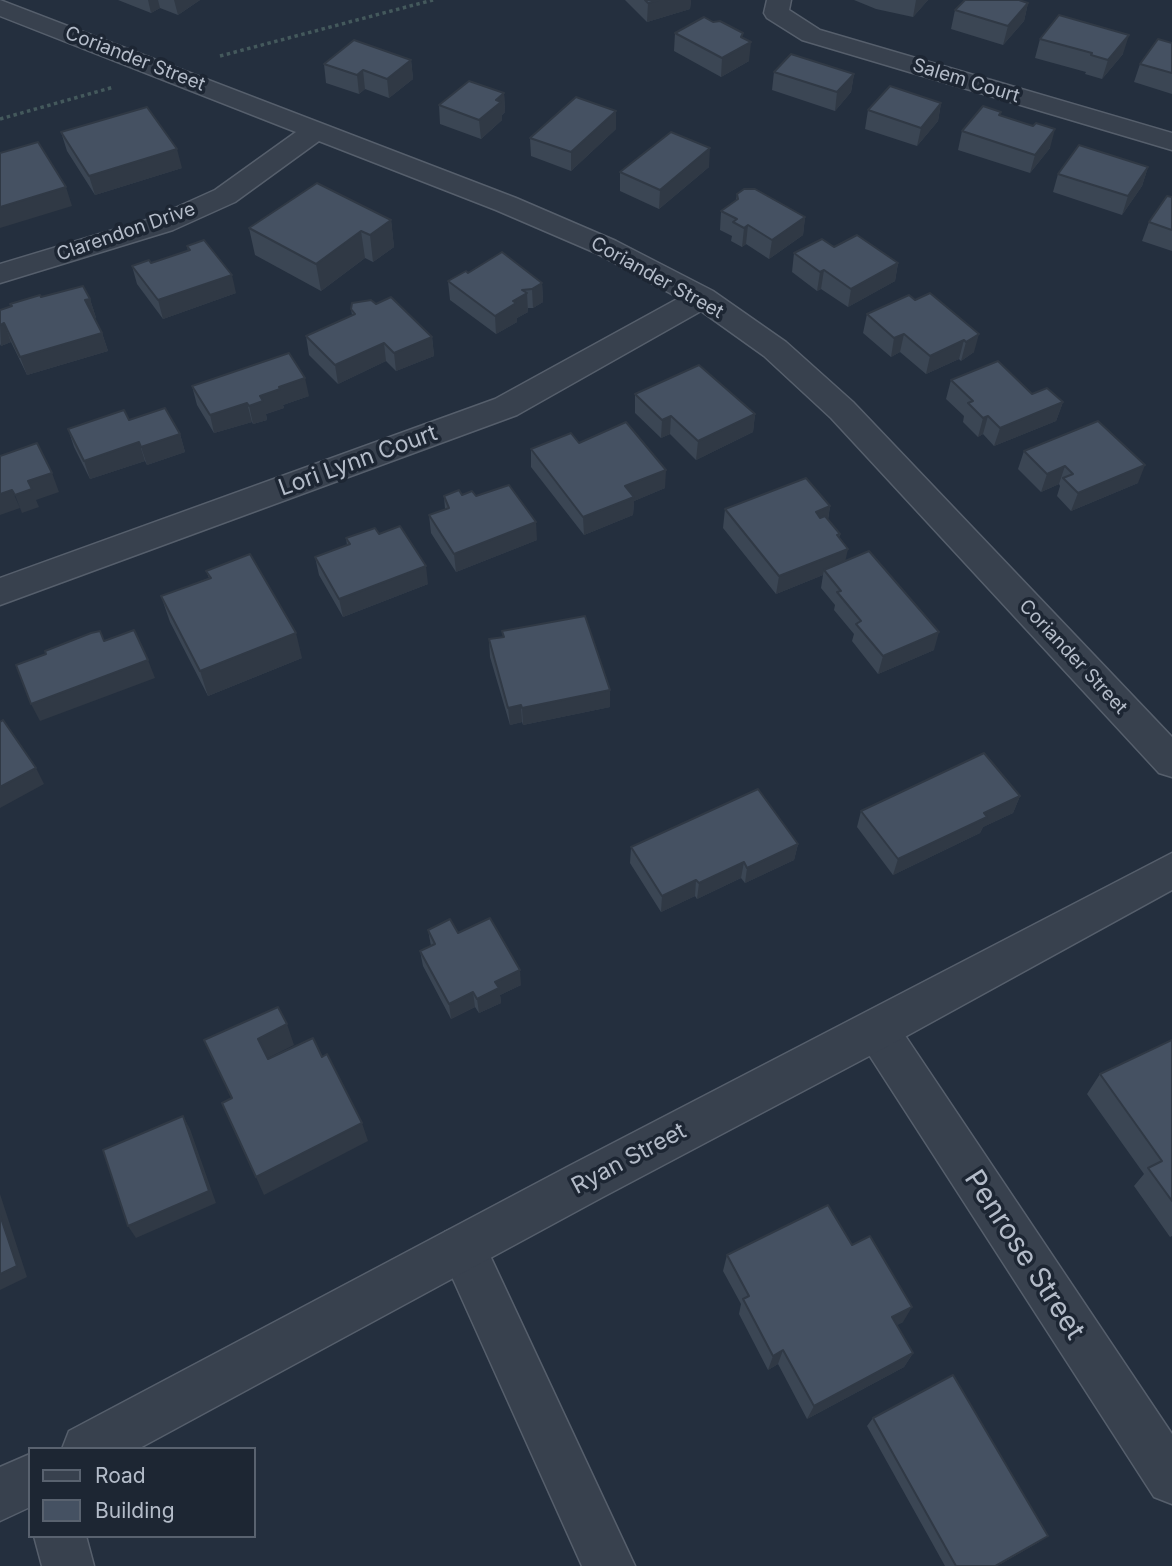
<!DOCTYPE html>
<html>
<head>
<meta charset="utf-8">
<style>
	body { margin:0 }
	#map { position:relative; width:1172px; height:1566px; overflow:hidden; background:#242f3e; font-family:Inter,sans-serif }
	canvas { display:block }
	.legend { position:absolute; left:28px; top:1447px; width:228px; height:91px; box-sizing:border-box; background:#1d2633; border:2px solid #59626f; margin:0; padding:9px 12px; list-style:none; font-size:21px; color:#b4bcc9 }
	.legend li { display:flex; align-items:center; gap:14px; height:35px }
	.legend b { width:35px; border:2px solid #59626f }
</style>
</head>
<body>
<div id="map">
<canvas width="1172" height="1566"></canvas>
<ul class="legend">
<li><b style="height:9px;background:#38414e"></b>Road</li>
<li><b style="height:19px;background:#455162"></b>Building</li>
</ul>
</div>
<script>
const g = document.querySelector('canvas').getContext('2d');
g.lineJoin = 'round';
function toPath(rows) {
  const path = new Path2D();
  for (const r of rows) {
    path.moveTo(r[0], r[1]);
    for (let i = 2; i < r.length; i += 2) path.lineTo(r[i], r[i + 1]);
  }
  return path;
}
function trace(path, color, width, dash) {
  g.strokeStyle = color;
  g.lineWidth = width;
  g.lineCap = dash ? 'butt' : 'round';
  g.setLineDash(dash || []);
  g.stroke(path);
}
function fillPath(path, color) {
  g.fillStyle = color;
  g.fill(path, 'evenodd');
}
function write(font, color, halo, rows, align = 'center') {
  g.font = font + ' Inter,sans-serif';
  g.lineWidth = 7;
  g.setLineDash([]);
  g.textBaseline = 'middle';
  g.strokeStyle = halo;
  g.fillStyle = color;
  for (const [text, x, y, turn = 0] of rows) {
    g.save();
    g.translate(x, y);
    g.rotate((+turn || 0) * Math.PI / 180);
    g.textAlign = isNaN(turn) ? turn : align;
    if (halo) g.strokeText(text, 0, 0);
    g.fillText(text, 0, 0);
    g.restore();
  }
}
const minor = toPath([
	[0,0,516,198,616,241,713,291,786,342,853,402,1172,737,1172,777,1159,773,831,418,764,356,701,311,517,415,0,605,0,578,495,399,679,298,596,253,496,210,319,141,235,202,173,230,0,283,0,264,153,218,215,190,296,132,0,16,0,0],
	[767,0,791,0,789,10,820,30,1172,133,1172,150,802,40,767,18,764,13,767,0],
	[877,1010,892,1016,1172,1434,1172,1504,1154,1497,862,1044,856,1030,862,1016,877,1010],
	[462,1225,479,1232,635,1566,582,1566,439,1248,445,1232,462,1225],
	[34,1536,86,1536,94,1566,42,1566,34,1536]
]);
const tertiary = toPath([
	[1172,853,1172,890,892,1044,601,1198,138,1449,62,1449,69,1431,569,1166,1172,853],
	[30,1454,30,1507,0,1521,0,1467,30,1454]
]);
trace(minor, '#565f6c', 3);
trace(tertiary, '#565f6c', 3);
trace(toPath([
	[220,56,433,0],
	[0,119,114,87]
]), '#44595c', 3.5, [3.5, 3.5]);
fillPath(minor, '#38414e');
fillPath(tertiary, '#38414e');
fillPath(toPath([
	[118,0,200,0,178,15,160,8,151,13],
	[625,0,691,0,690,9,647,22],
	[854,0,928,0,913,17,876,9],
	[1028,3,1024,21,1003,45,951,29,955,10],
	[675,33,742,37,749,61,721,77,674,51],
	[1040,39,1123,54,1102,79,1085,74,1086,72,1035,58],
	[1172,43,1172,94,1134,82,1140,64],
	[411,60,413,79,389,98,365,89,359,94,326,83,324,64],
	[774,72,854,74,851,92,835,111,772,90],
	[504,93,505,112,502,115,502,120,481,139,440,124,439,105],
	[941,103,938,121,917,146,865,129,868,110],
	[1000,116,1050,148,1030,173,958,150,962,131],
	[616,129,571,171,531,156,530,138],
	[61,132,182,168,95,195,67,151],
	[709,167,659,209,620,191,620,172],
	[1148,167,1142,186,1122,215,1053,192,1058,174],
	[737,194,805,217,803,235,769,259,746,244,742,247,731,241,732,236,720,230,721,211,736,200],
	[1172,197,1172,251,1142,241,1149,222],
	[391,220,394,247,373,262,365,258,321,291,255,255,249,228],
	[187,246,236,293,163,319,137,284,132,266,151,263,188,251],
	[834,247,898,263,895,281,848,307,821,289,817,291,792,272,794,253],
	[468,273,542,283,543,302,533,308,528,308,528,312,517,318,517,322,496,334,450,300,448,281],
	[930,293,974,352,961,361,959,359,926,374,900,352,891,357,863,333,867,314,915,300],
	[41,297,90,299,96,318,94,318,102,333,108,351,27,375,11,342,1,346,0,344,0,310],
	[351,309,432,337,434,356,396,371,386,361,338,384,309,355,306,336,352,315],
	[951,380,1032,394,1063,402,1056,421,994,446,983,434,978,437,963,422,964,416,946,399],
	[192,386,309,396,283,405,284,408,266,414,267,420,253,424,252,422,214,433,197,405],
	[635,394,755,414,753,432,696,460,670,434,661,438,635,413],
	[129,420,180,434,185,452,147,465,145,461,90,479,74,447,68,429],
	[579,443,665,488,634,501,633,515,584,535,531,467,531,449],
	[1024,451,1138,483,1071,511,1057,496,1060,486,1059,484,1041,492,1018,469],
	[462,495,476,496,537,540,456,572,431,533,429,515,445,509,444,496],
	[830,506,828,520,840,534,839,538,845,561,934,650,878,674,852,641,854,634,834,610,835,605,821,588,823,575,776,594,723,528,725,509],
	[379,534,428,584,343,617,319,575,315,557,347,545,346,538],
	[206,571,302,658,208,696,170,622,161,596,209,578],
	[502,631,610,690,610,707,523,725,522,722,510,725,490,657,489,639,503,637],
	[1020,796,1013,813,983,827,980,833,893,875,857,827,861,811],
	[798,844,794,860,745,883,741,878,697,899,695,896,661,912,630,863,631,847],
	[428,930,458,933,521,985,500,995,501,1003,479,1013,475,1007,451,1019,423,966,420,951,431,946],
	[1172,1040,1172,1236,1170,1237,1134,1186,1144,1174,1087,1094,1100,1074],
	[852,1245,903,1322,897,1325,913,1353,904,1367,807,1419,778,1364,768,1370,739,1314,741,1304,723,1271,727,1255],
	[873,1418,1039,1542,997,1566,945,1566,867,1426]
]), '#3b4654');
fillPath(toPath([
	[148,0,158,0,160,8,151,13],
	[174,0,200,0,178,15],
	[659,0,691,0,690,9,647,22,648,3],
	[916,0,928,0,913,17],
	[1028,3,1024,21,1003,45,1008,26],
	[743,33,741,47,751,42,749,61,721,77,722,58],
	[1129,35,1123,54,1102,79,1108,60],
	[411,60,413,79,389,98,387,79],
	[363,70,365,89,359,94,357,75],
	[854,74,851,92,835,111,837,92],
	[504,93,505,112,502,115,502,120,481,139,479,120,496,100],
	[941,103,938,121,917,146,921,128],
	[616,111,616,129,571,171,571,152],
	[1055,129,1050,148,1030,173,1035,155],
	[710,148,709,167,659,209,660,190],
	[177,149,182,168,95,195,89,176],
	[1148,167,1142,186,1122,215,1128,196],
	[66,187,72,206,0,228,0,207],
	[805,217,803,235,769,259,772,240],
	[391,220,394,247,373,262,370,235],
	[748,225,746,244,742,247,744,228],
	[361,231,365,258,321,291,316,264],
	[898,263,895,281,848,307,851,289],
	[824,270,821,289,817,291,820,272],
	[232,275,236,293,163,319,158,300],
	[542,283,543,302,533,308,532,289],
	[527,293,528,312,517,318,517,322,496,334,495,316,513,301],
	[90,299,96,318,91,319,85,300],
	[4,323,11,342,1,346,0,325],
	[102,333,108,351,27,375,20,357],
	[904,334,900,352,891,357,894,338],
	[979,334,974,352,961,361,966,342],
	[432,337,434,356,396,371,394,353],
	[964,340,959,359,926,374,930,356],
	[384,343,386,361,338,384,335,365],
	[305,378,309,396,283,405,284,408,266,414,267,420,253,424,249,406,260,396,279,387],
	[1063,402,1056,421,994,446,1000,428],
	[247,403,252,422,214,433,210,415],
	[755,414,753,432,696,460,698,441],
	[671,416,670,434,661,438,662,420],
	[988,416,983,434,978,437,983,418],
	[180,434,185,452,147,465,141,447],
	[139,442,145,461,90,479,84,461],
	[1145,465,1138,483,1071,511,1078,493],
	[1065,466,1059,484,1041,492,1047,474],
	[666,470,665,488,634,501,633,515,584,535,583,517,625,486],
	[52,473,59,492,36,500,39,507,22,513,15,495,28,481],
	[12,490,20,508,0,515,0,494],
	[830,506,827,525,816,512],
	[536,522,537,540,456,572,454,554],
	[848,549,844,567,824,570,823,575,776,594,779,576],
	[426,566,428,584,343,617,339,599],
	[939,632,934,650,878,674,883,656],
	[296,633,302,658,208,696,200,671],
	[148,660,155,678,40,721,31,704],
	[610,690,610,707,523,725,522,708],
	[521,705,522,722,510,725,508,708],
	[36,768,44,784,0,808,0,787],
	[1020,796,1013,813,983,827,980,833,893,875,898,859,984,813],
	[798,844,794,860,745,883,747,868],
	[744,862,741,878,697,899,699,883],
	[696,880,695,896,661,912,662,896],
	[520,970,521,985,500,995,501,1003,479,1013,477,999,495,982],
	[473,992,475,1007,451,1019,449,1004],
	[287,1024,294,1045,266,1059,258,1039],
	[183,1116,190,1129,216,1203,136,1238,128,1226],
	[362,1123,368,1141,264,1195,256,1177],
	[0,1194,27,1277,0,1290],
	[912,1307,903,1322,884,1332,892,1317],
	[783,1350,778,1364,768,1370,773,1356],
	[913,1353,904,1367,807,1419,814,1406],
	[1048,1536,997,1566,995,1566]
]), '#303945');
const building = toPath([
	[645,0,659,0,648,3,645,0],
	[965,0,1019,0,1028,3,1008,26,955,10,965,0],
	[1059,15,1129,35,1108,60,1091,55,1092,53,1040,39,1059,15],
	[704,17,713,22,720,21,743,33,741,37,751,42,722,58,675,33,704,17],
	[1158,39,1172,43,1172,73,1140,64,1158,39],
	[354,40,411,60,387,79,363,70,357,75,324,64,354,40],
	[791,54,854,74,837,92,774,72,791,54],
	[469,81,504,93,496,100,501,102,479,120,439,105,469,81],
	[890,86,941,103,921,128,868,110,890,86],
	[576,97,616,111,571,152,530,138,576,97],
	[983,106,1001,112,999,115,1033,126,1036,123,1055,129,1035,155,962,131,983,106],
	[147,107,177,149,89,176,61,132,147,107],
	[671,132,710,148,660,190,620,172,671,132],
	[38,142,66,187,0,207,0,153,38,142],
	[1079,145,1148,167,1128,196,1058,174,1079,145],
	[317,183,391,220,370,235,361,231,316,264,249,228,317,183],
	[744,189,755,189,805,217,772,240,748,225,744,228,733,222,737,219,721,211,738,199,737,194,744,189],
	[1167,196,1172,197,1172,230,1149,222,1167,196],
	[857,235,898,263,851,289,824,270,820,272,794,253,822,239,834,247,857,235],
	[204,240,232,275,158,300,132,266,149,260,151,263,190,250,187,246,204,240],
	[502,252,542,283,532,289,522,290,527,293,513,301,516,303,495,316,448,281,466,271,468,273,502,252],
	[83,286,90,299,85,300,102,333,20,357,4,323,0,325,0,310,12,306,10,304,40,295,41,297,83,286],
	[930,293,979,334,966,342,964,340,930,356,904,334,894,338,867,314,909,295,915,300,930,293],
	[391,297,432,337,394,353,384,343,335,365,306,336,355,314,351,309,352,303,371,300,376,304,391,297],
	[289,353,305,378,279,387,280,389,260,396,263,401,249,406,247,403,210,415,192,386,289,353],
	[998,361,1032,394,1047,388,1063,402,1000,428,988,416,983,418,968,403,973,401,951,380,998,361],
	[699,365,755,414,698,441,671,416,662,420,635,394,699,365],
	[165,408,180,434,141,447,139,442,84,461,68,429,124,410,129,420,165,408],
	[1098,421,1145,465,1078,493,1063,478,1073,474,1065,466,1047,474,1024,451,1098,421],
	[626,422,666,470,625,486,634,497,583,517,531,449,571,433,579,443,626,422],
	[37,443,52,473,28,481,32,489,15,495,12,490,0,494,0,456,37,443],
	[806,478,830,506,816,512,820,518,825,516,840,534,837,535,848,549,779,576,725,509,806,478],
	[509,485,536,522,454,554,429,515,449,508,444,496,459,490,462,495,472,491,476,496,509,485],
	[400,526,426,566,339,599,315,557,350,544,346,538,375,528,379,534,400,526],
	[869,551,939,632,883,656,856,624,861,621,837,592,841,591,824,570,869,551],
	[250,554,296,633,200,671,161,596,211,578,206,571,250,554],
	[585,616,610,690,522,708,521,705,508,708,489,639,504,637,502,631,585,616],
	[134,630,148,660,31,704,16,665,46,654,45,651,91,633,100,631,104,641,134,630],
	[3,720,36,768,0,787,0,722,3,720],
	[984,753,1020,796,984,813,987,817,898,859,861,811,984,753],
	[758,789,798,844,747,868,744,862,699,883,696,880,662,896,631,847,758,789],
	[490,918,520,970,495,982,499,988,477,999,473,992,449,1004,420,951,435,944,428,930,450,919,458,933,490,918],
	[278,1007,287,1024,258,1039,268,1059,313,1038,322,1057,327,1054,362,1123,256,1177,222,1103,232,1098,204,1040,278,1007],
	[1172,1040,1172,1201,1148,1168,1162,1161,1100,1074,1172,1040],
	[183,1116,209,1191,128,1226,103,1150,183,1116],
	[828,1205,852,1245,870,1236,912,1307,892,1317,913,1353,814,1406,783,1350,773,1356,743,1299,749,1296,727,1255,828,1205],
	[0,1215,17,1266,0,1274,0,1215],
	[953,1375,1048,1536,995,1566,956,1566,873,1418,953,1375]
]);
fillPath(building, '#455162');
trace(building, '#303945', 2);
write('19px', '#b4bcc9', '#1d2633', [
	["Coriander Street",135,59,21],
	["Salem Court",966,81,17],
	["Clarendon Drive",126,232,-19],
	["Coriander Street",657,278,29],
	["Coriander Street",1073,657,47]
]);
write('23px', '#b4bcc9', '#1d2633', [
	["Lori Lynn Court",358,461,-20],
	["Ryan Street",629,1159,-28]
]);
write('28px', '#b4bcc9', '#1d2633', [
	["Penrose Street",1024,1255,57]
]);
</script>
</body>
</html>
